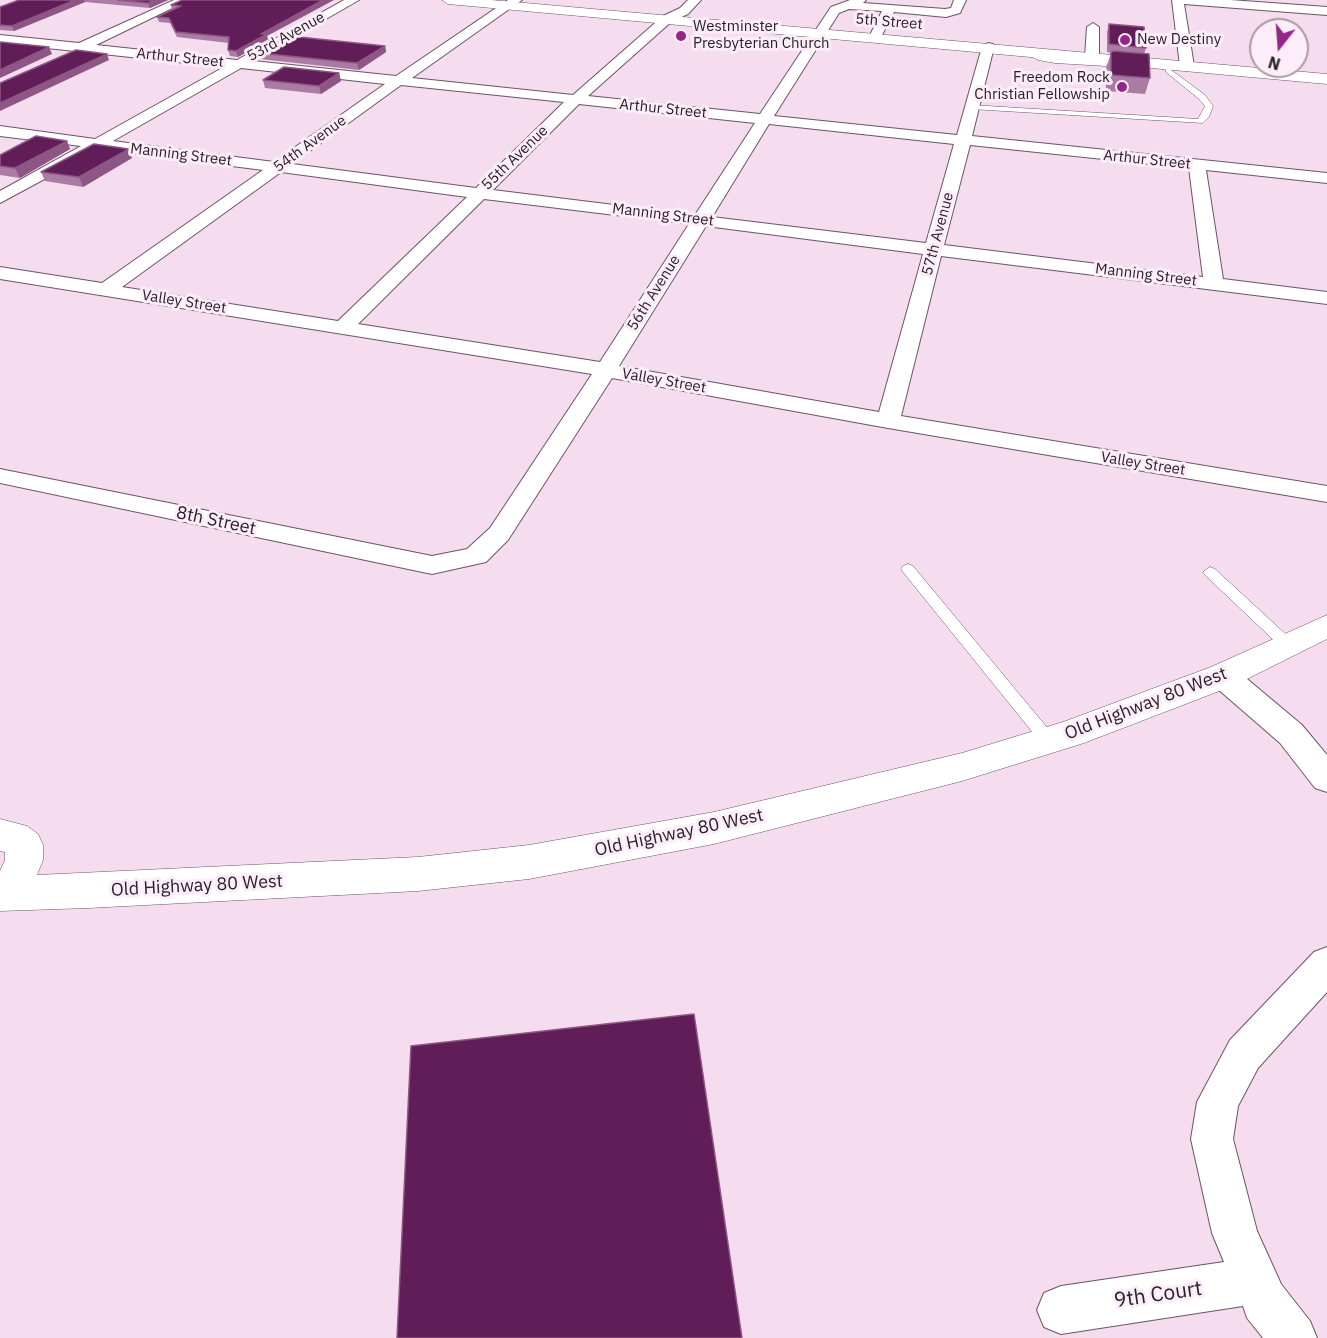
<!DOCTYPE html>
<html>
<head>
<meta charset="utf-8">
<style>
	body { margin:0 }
	#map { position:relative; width:1327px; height:1338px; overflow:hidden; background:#f5dcef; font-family:"IBM Plex Sans",sans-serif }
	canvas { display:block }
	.north { position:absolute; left:1249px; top:18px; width:60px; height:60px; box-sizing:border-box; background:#fcedf8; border:2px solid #a89ba5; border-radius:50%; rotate:197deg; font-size:16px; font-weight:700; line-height:24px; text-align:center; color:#2a2129 }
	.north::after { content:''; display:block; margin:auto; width:21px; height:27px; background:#942687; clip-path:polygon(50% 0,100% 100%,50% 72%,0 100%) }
</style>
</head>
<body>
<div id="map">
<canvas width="1327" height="1338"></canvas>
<div class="north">N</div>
</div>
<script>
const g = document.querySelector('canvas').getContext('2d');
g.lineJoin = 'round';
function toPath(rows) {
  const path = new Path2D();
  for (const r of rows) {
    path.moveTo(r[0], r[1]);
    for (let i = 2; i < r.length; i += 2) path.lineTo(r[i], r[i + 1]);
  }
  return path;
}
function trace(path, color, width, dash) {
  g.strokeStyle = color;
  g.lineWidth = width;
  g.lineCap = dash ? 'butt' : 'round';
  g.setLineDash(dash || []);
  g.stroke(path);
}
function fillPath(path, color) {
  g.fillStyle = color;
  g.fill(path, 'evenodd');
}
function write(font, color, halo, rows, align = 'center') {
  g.font = font + ' "IBM Plex Sans",sans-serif';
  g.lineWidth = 6;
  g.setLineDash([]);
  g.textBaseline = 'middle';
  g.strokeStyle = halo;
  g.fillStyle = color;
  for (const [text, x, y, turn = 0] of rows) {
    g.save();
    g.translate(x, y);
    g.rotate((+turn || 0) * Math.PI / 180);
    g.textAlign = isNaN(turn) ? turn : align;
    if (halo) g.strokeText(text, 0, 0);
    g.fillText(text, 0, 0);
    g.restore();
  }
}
const service = toPath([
	[1025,49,1042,57,1055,59,1104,62,1108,57,1113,58,1106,66,1055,63,1038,60,1023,52,1025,49],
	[1167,62,1170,64,1171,70,1205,95,1213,106,1209,117,1203,123,971,109,967,107,971,105,1198,119,1205,106,1199,99,1166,72,1164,64,1167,62],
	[908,564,913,566,1054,736,1056,740,1054,744,1048,746,1042,744,903,572,901,569,903,566,908,564],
	[1210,567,1215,569,1293,641,1295,645,1293,649,1283,649,1205,575,1203,572,1210,567]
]);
const minor = toPath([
	[174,0,189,0,96,45,237,60,344,0,359,0,253,61,396,76,508,0,522,0,412,78,573,95,663,16,680,8,688,0,701,0,688,14,671,22,588,96,760,114,831,7,850,0,866,0,863,3,945,9,951,8,954,0,966,0,960,13,946,17,894,12,881,37,875,41,869,37,882,11,849,9,839,13,774,116,957,135,982,47,988,43,993,44,994,47,972,136,1327,173,1327,183,1206,170,1223,279,1327,292,1327,304,941,256,901,416,1327,486,1327,502,888,428,612,378,508,540,486,562,432,574,0,483,0,469,432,556,467,549,490,528,592,374,0,279,0,267,102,283,263,170,100,149,0,203,0,191,81,146,0,136,0,126,95,139,224,67,0,43,0,35,79,43,174,0],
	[241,68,385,84,274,162,113,141,241,68],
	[401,85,564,102,476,188,292,164,401,85],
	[579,104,755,123,695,215,493,190,579,104],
	[769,124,954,144,926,243,712,217,769,124],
	[970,145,1189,168,1203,277,944,245,970,145],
	[281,172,467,197,338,321,122,287,281,172],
	[484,199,689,224,600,362,358,324,484,199],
	[706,226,923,254,879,412,619,366,706,226],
	[1172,0,1230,0,1327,7,1327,15,1184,4,1194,66,1187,70,1180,66,1172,0],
	[1093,23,1099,27,1099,57,1092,61,1085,57,1087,27,1093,23],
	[1223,665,1234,668,1302,725,1327,755,1327,792,1315,788,1280,743,1212,684,1208,676,1212,668,1223,665],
	[1327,947,1327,992,1258,1068,1238,1106,1233,1139,1257,1231,1281,1284,1310,1321,1317,1338,1263,1338,1247,1318,1243,1306,1061,1334,1044,1327,1037,1310,1044,1293,1061,1286,1224,1262,1212,1233,1191,1139,1197,1102,1230,1040,1314,952,1327,947]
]);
const tertiary = toPath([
	[442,0,491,0,1327,74,1327,84,448,4,442,0]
]);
const primary = toPath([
	[1327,615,1327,639,1235,685,1084,743,962,781,714,844,529,879,418,891,88,908,0,911,0,871,5,860,5,852,0,851,0,819,27,826,38,834,43,845,43,860,37,875,418,857,529,845,714,812,962,753,1063,722,1211,667,1327,615]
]);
trace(service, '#6a5566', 1);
trace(minor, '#6a5566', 2);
trace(tertiary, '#6a5566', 1);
trace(primary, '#6a5566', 1);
fillPath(service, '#fff');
fillPath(minor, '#fff');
fillPath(tertiary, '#fff');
fillPath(primary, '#fff');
fillPath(toPath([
	[19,0,168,0,150,8,85,2,14,31,0,30,0,7],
	[182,0,267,36,268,40,238,57,230,56,228,50,229,43,177,37,170,23,159,22,157,17,172,10,171,5],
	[1109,24,1146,48,1144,54,1150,78,1145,94,1106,91,1106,68,1111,53,1107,52,1107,32],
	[385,46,386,52,359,70,260,59,259,53],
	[339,73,341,81,321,94,265,88,263,80],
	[70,149,20,178,0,175,0,155],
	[132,158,83,187,45,181,41,172]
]), '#aa7ca3');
fillPath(toPath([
	[75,0,84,0,85,2,14,31,12,26],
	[154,0,168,0,150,8,148,3],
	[323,0,334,0,267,36,268,40,238,57,236,51,261,34],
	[385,46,386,52,359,70,357,63],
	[49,47,52,54,0,78,0,70],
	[107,54,109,60,0,111,0,103],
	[339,73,341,81,321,94,319,86],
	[67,141,70,149,20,178,15,168],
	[129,149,132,158,83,187,79,177]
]), '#8d5685');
const building = toPath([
	[19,0,75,0,12,26,0,25,0,7,19,0],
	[118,0,154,0,148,3,118,0],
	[182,0,323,0,261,34,267,34,236,51,228,50,229,37,176,32,169,18,157,17,181,6,171,5,182,0],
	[1109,24,1144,27,1146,48,1109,44,1109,24],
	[289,36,385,46,357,63,259,53,289,36],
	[0,42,49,47,0,70,0,42],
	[76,50,107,54,0,103,0,83,76,50],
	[1113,51,1149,54,1150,78,1111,75,1111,53,1113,51],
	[284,67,339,73,319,86,263,80,284,67],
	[36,136,67,141,15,168,0,166,0,155,36,136],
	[94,144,129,149,79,177,41,172,94,144],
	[694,1014,742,1338,397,1338,411,1046,694,1014]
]);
fillPath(building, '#601d57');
trace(building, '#8d5685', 1.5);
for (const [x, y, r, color] of [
	[681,36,6,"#942687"],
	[1125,40,6,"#942687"],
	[1122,87,6,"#942687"]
]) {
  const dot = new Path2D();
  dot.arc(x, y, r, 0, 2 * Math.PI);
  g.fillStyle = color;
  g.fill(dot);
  trace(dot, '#fcedf8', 2);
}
write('15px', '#2a2129', '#fcedf8', [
	["5th Street",889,22,5],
	["53rd Avenue",286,37,-29],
	["Arthur Street",180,58,6],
	["Arthur Street",663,109,6],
	["54th Avenue",310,144,-36],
	["Manning Street",181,155,7],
	["55th Avenue",515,158,-44],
	["Arthur Street",1147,160,6],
	["Manning Street",663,215,7],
	["57th Avenue",938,234,-75],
	["Manning Street",1146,275,7],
	["56th Avenue",654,293,-58],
	["Valley Street",184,302,9],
	["Valley Street",664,381,10],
	["Valley Street",1143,464,9]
]);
write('15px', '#2a2129', '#fcedf8', [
	["Westminster",693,27],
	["Presbyterian Church",693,44],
	["New Destiny",1137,40],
	["Freedom Rock",1110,78,"right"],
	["Christian Fellowship",1110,95,"right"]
], 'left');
write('18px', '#2a2129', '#fcedf8', [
	["8th Street",216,521,12],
	["Old Highway 80 West",1146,704,-21],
	["Old Highway 80 West",679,833,-12],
	["Old Highway 80 West",197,886,-3]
]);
write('21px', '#2a2129', '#fcedf8', [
	["9th Court",1158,1295,-8]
]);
</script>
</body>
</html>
